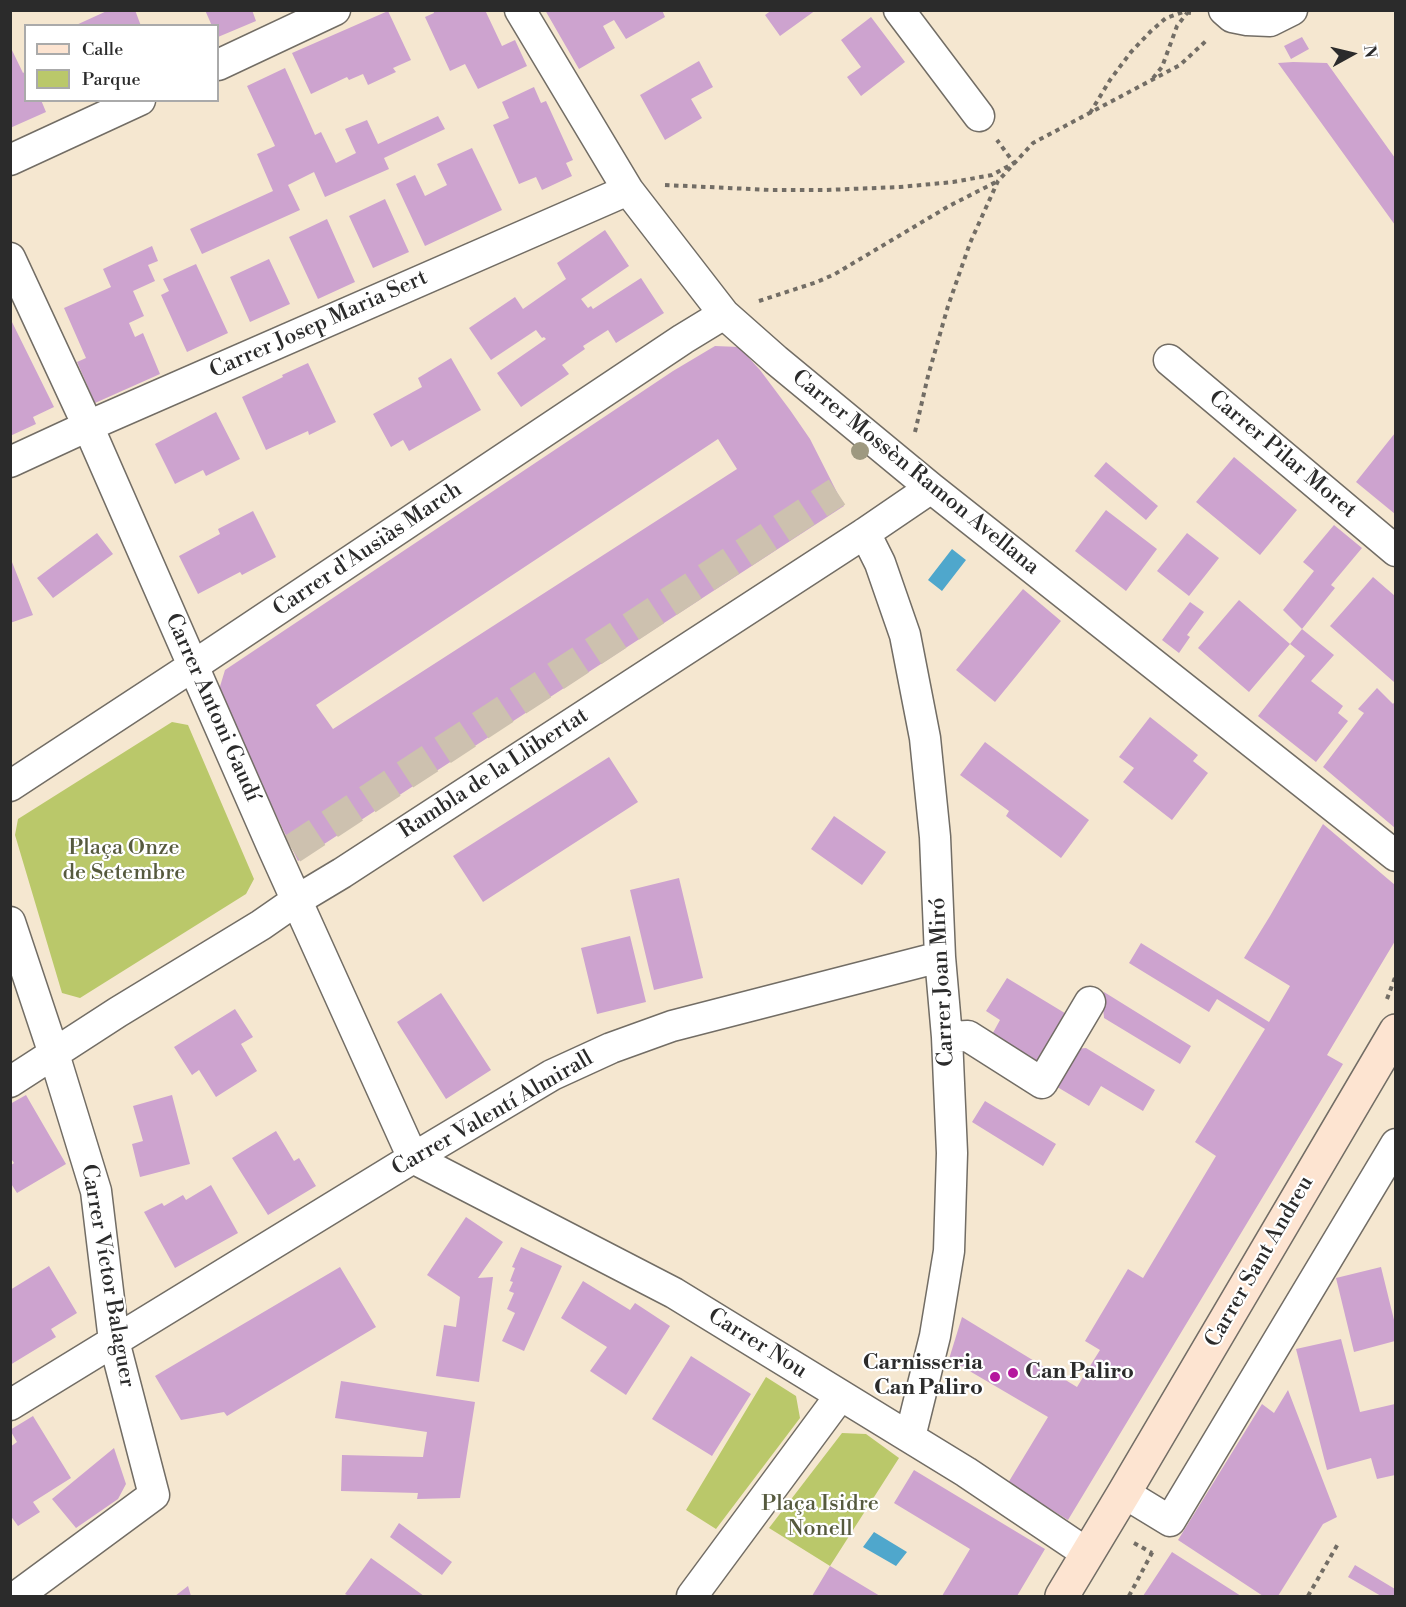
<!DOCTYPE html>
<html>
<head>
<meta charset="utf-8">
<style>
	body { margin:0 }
	#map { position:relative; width:1406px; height:1607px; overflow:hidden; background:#f5e7d0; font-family:"Libre Bodoni",serif }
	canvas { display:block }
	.frame { position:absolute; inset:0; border:12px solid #2b2b2b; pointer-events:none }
	.legend { position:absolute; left:24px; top:24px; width:195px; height:78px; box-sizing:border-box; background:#fff; border:2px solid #aaa; margin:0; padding:8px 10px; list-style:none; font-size:18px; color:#2b2b2b }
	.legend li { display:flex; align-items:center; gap:12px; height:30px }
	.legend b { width:30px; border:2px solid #aaa }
	.north { position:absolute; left:1322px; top:24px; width:60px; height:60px; -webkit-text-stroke:4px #fff; paint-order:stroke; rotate:82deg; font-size:16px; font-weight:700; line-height:24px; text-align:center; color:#2b2b2b }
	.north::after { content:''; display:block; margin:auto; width:21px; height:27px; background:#2b2b2b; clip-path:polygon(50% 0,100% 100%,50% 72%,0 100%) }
</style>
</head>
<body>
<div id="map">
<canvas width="1406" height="1607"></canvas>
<div class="frame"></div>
<ul class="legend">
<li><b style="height:8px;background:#fde4d1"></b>Calle</li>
<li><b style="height:16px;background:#bac86a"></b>Parque</li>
</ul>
<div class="north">N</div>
</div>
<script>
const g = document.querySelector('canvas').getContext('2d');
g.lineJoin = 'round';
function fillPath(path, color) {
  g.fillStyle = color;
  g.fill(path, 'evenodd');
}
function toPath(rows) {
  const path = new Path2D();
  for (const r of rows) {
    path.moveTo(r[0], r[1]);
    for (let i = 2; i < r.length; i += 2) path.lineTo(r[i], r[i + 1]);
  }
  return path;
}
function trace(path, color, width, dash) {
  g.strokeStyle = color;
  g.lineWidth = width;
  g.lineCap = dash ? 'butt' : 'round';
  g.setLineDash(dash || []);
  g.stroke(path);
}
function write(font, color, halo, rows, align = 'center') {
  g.font = font + ' "Libre Bodoni",serif';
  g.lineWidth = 4.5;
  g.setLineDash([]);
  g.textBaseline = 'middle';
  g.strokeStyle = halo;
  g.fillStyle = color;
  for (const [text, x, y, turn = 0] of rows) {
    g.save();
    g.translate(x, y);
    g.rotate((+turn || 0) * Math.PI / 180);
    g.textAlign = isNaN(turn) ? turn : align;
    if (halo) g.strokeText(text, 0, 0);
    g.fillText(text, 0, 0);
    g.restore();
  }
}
fillPath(toPath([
	[172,722,188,725,254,879,246,894,80,998,62,993,15,835,18,819],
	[766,1377,796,1396,800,1418,716,1529,686,1510],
	[842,1433,866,1434,899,1458,830,1566,769,1528]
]), '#bac86a');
fillPath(toPath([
	[952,549,966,560,942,591,928,580],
	[874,1532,907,1552,896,1566,863,1547]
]), '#4fa7cc');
fillPath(toPath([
	[109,10,135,10,141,26,74,26],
	[205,10,252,10,256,21,218,37,218,26,212,26],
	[433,10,485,10,502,46,515,40,527,66,478,89,465,64,450,71,425,17,434,13],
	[545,10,662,10,665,17,626,39,614,20,603,26,615,48,579,69],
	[772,10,816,10,780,36,765,15],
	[388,11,411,60,393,68,396,72,368,85,363,74,349,80,347,77,311,94,292,53],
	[871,17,905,62,861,96,847,77,861,67,841,40],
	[1302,37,1309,49,1291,59,1284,46],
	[10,46,23,73,26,71,26,100,41,100,46,112,10,128],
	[699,61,713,87,691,99,702,118,665,140,640,95],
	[1293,62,1327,63,1395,158,1395,225,1278,63],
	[285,68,315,135,321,132,336,163,356,153,345,129,367,120,378,144,438,116,445,129,384,158,389,169,325,197,314,172,288,185,300,210,202,254,190,229,273,191,257,154,275,146,247,86],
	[534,87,541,103,546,101,573,160,566,163,572,176,542,190,536,177,519,184,493,125,509,118,502,102],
	[472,148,502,210,425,246,396,184,415,175,425,196,447,185,437,164],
	[385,199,409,252,373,268,349,216],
	[327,219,355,282,318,299,289,237],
	[605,230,629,266,581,299,588,308,591,306,593,309,641,278,664,313,616,343,608,330,583,346,585,349,562,365,569,374,521,407,497,373,546,339,544,337,542,338,536,330,491,360,469,328,515,297,523,309,566,279,557,263],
	[152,246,158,261,148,265,155,281,133,291,144,316,129,323,135,337,143,333,160,374,95,403,77,362,86,358,64,308,111,287,103,269],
	[269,259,290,304,250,322,230,277],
	[196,264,228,333,187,352,161,295,169,291,163,279],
	[10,318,54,407,33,417,36,424,10,436],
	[715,346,739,347,760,370,790,410,810,439,844,506,298,861,218,693,225,670,673,371],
	[718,439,737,469,333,729,316,705],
	[451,358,481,410,409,451,403,440,391,447,373,414,422,387,418,378],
	[308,363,336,422,309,435,308,431,266,450,242,397,283,377,282,375],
	[216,412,240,459,206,476,203,470,175,484,155,444],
	[1395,433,1395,514,1356,482],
	[1234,457,1297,510,1260,555,1196,502],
	[1106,462,1158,506,1146,520,1094,476],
	[1106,510,1157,549,1126,591,1075,551],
	[253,511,276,557,242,575,240,572,198,594,179,556,220,534,218,529],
	[1334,525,1362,548,1331,585,1335,588,1302,629,1283,610,1314,571,1303,562],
	[97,533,113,554,53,598,37,578],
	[1187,533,1219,558,1189,596,1157,571],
	[10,557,33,615,10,623],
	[1373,577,1395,596,1395,681,1394,682,1330,626],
	[1023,589,1061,621,995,702,956,670],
	[1239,600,1290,644,1249,692,1198,648],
	[1190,602,1204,612,1187,635,1190,637,1179,653,1162,640],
	[1302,629,1334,655,1311,681,1343,706,1338,713,1348,721,1316,762,1258,716,1305,656,1290,644],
	[1377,688,1393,704,1395,701,1395,828,1323,767,1364,713,1358,709],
	[1150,717,1198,755,1193,761,1208,773,1172,820,1123,782,1134,768,1119,757],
	[985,742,1089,820,1061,858,1006,816,1009,811,960,775],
	[609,757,638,802,483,902,453,856],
	[834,816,886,852,862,885,811,849],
	[1323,824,1395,885,1395,941,1327,1055,1343,1064,1068,1520,1008,1483,1048,1417,949,1359,962,1317,1077,1387,1100,1350,1085,1341,1128,1269,1143,1278,1216,1156,1195,1142,1265,1029,1217,999,1209,1012,1129,963,1141,943,1269,1022,1290,986,1244,958,1270,916],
	[679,878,703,978,654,990,630,890],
	[630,936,646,1002,597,1014,581,948],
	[1007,978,1068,1015,1036,1068,989,1040,1000,1020,986,1011],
	[1104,992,1191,1046,1180,1064,1104,1018,1102,996],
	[441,993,491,1070,446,1099,397,1022],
	[235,1009,253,1037,241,1044,257,1071,216,1097,199,1070,192,1075,174,1047],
	[1086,1048,1155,1090,1143,1111,1101,1086,1089,1106,1054,1085,1076,1049],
	[26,1095,66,1164,17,1193,10,1182,10,1166,14,1163,10,1157,10,1104],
	[172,1095,190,1164,140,1177,132,1144,143,1141,133,1106],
	[985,1101,1056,1144,1043,1166,972,1122],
	[276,1131,294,1161,299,1158,316,1186,268,1215,232,1158],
	[211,1185,238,1233,175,1268,144,1212,162,1203,164,1206,183,1195,186,1200],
	[466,1217,503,1242,478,1278,493,1277,479,1382,436,1376,444,1325,456,1327,460,1297,427,1275],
	[521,1247,562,1266,524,1351,502,1341,515,1313,507,1309,514,1293,509,1291,513,1282,510,1281,515,1268,512,1267],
	[49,1266,77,1313,51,1329,56,1337,10,1365,10,1290],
	[340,1267,376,1327,227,1416,224,1412,181,1420,155,1376],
	[1381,1267,1395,1324,1395,1341,1354,1352,1336,1278],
	[583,1281,630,1310,635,1303,670,1326,626,1395,590,1371,607,1347,561,1318],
	[1341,1339,1360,1412,1395,1404,1395,1475,1377,1479,1371,1458,1327,1470,1296,1349],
	[691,1356,751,1394,712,1456,652,1419],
	[341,1381,475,1402,460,1498,417,1499,418,1493,341,1491,342,1455,423,1457,427,1432,335,1418],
	[1288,1390,1337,1517,1323,1524,1278,1596,1263,1596,1178,1540,1262,1404,1274,1413],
	[33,1416,71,1478,33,1502,40,1512,18,1526,10,1515,10,1447,17,1442,10,1430],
	[114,1448,126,1484,118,1499,76,1528,52,1499],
	[914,1470,1045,1549,1017,1596,942,1596,970,1549,894,1503],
	[399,1523,452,1562,442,1575,390,1537],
	[1172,1552,1241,1596,1143,1596],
	[371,1558,424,1596,349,1596,345,1594],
	[1355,1565,1395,1589,1395,1596,1381,1596,1348,1577],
	[830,1566,880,1596,812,1596],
	[188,1586,191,1596,175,1596]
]), '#cda3cf');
trace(toPath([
	[292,849,837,492]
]), '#cdc1af', 30, [30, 15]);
const street = toPath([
	[520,10,628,190,724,314,776,360,931,488,1396,856],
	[899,10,979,116],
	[1224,10,1232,17,1247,20,1270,21,1292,10],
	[218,65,335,10],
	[10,160,140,100],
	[10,258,88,426,272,846,413,1158,674,1293,966,1472,1088,1554],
	[1169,360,1396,551],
	[10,462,88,426,628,190],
	[865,533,880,563,905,635,925,738,935,837,940,957,947,1037,952,1153,949,1251,935,1336,910,1437],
	[10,786,193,666,683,339,724,314],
	[10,922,54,1054,96,1191,114,1341,154,1495,17,1596],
	[947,1037,968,1036,1042,1083,1090,1002],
	[10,1082,118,1012,261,925,297,900,342,873,865,533,931,488],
	[10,1405,413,1158,552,1075,611,1048,672,1026,940,957],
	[1124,1493,1170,1521,1396,1144],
	[692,1596,840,1396]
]);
const secondary = toPath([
	[1062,1596,1124,1493,1396,1031]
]);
trace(street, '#726d65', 33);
trace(secondary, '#726d65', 36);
trace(toPath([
	[1153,78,1162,67,1177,26,1187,13],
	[1090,113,1110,80,1131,52,1151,31,1166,18,1183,12,1191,13],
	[665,185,771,190,826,190,900,187,953,182,992,175,1014,163,997,140],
	[759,301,817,282,835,274,949,206,998,181],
	[915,432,928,376,948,306,970,243,998,181,1033,143,1180,65,1207,40],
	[1387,999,1396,975],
	[1134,1543,1152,1553],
	[1129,1596,1154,1549],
	[1308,1596,1339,1542]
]), '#726d65', 4, [4.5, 4.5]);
trace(street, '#fff', 30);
trace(secondary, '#fde4d1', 33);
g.fillStyle = '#9e9980';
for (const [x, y] of [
	[860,451]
]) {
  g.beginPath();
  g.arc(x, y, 9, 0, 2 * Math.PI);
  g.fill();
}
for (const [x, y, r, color] of [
	[1013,1373,6,"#b5179e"],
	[995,1377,6,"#b5179e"]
]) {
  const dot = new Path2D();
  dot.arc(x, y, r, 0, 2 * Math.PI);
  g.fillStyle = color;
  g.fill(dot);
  trace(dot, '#fff', 2);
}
write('22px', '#2b2b2b', '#fff', [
	["Carrer Josep Maria Sert",319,325,-24],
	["Carrer Pilar Moret",1282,455,40],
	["Carrer Mossèn Ramon Avellana",915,473,39],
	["Carrer d'Ausiàs March",368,550,-34],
	["Carrer Antoni Gaudí",212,708,66],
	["Rambla de la Llibertat",494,774,-33],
	["Carrer Joan Miró",943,982,-93],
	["Carrer Valentí Almirall",493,1114,-30],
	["Carrer Sant Andreu",1260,1262,-60],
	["Carrer Víctor Balaguer",107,1276,80],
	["Carrer Nou",757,1344,32]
]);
write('22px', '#565a3e', '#fff', [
	["Plaça Onze",124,849],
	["de Setembre",124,874],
	["Plaça Isidre",820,1505],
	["Nonell",820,1530]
]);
write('bold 22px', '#2b2b2b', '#fff', [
	["Carnisseria",983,1364],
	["Can Paliro",983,1389],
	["Can Paliro",1025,1373,"left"]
], 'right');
</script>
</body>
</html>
